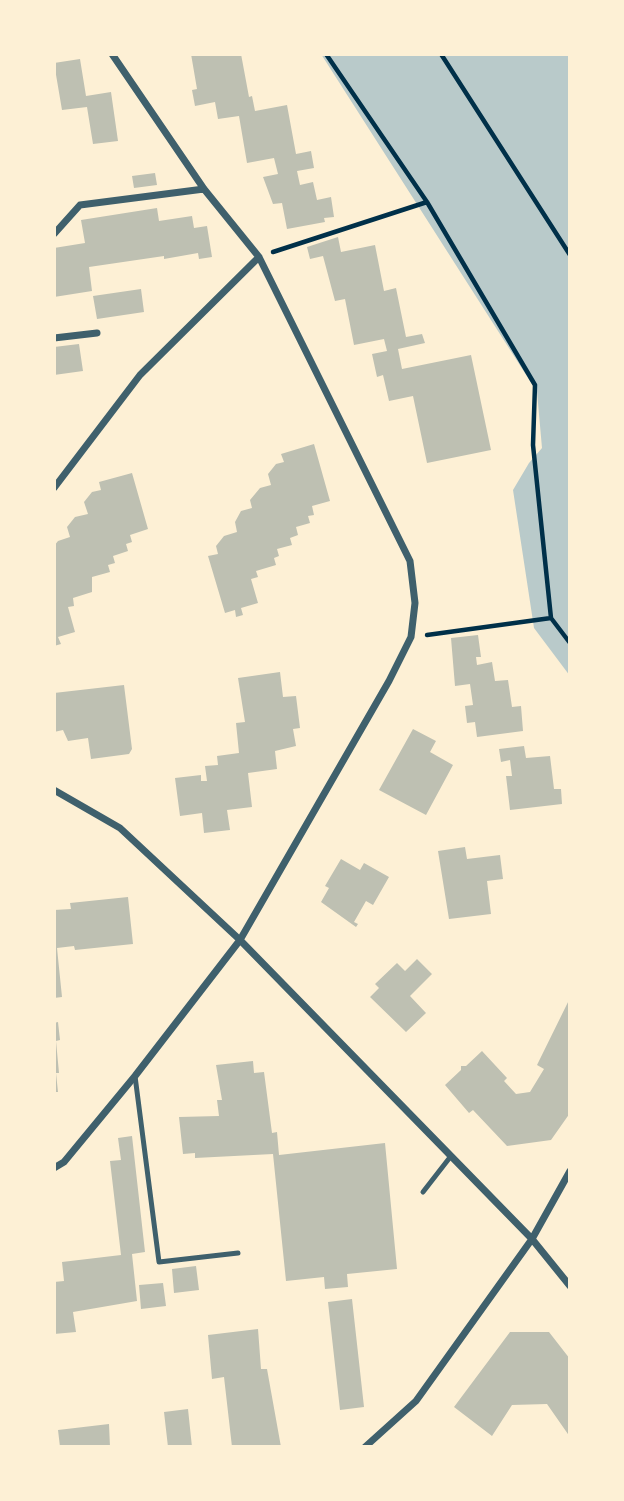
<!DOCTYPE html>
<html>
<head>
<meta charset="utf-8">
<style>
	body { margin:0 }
	#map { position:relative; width:624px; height:1501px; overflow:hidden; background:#fdf0d5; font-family:Inter,sans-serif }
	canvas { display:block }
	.frame { position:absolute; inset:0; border:56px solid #fdf0d5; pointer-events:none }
</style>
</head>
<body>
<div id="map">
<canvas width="624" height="1501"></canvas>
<div class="frame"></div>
</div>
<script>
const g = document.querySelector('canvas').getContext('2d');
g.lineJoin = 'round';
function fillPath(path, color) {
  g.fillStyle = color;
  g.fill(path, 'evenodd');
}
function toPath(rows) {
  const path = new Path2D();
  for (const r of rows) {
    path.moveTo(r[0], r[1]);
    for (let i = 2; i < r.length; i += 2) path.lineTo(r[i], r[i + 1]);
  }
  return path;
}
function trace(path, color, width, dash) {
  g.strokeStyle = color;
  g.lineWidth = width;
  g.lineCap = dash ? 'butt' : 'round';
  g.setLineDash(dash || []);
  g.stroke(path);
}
fillPath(toPath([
	[321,54,570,54,570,676,534,628,513,490,529,463,542,448,537,392]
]), '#b9caca');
fillPath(toPath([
	[191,54,241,54,249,97,252,96,255,111,287,105,296,154,311,151,314,168,297,171,300,185,313,182,317,200,331,197,334,217,324,218,325,222,287,229,282,203,273,204,263,177,278,174,274,158,247,163,239,116,218,119,215,102,195,106,192,90,197,89],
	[80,59,86,96,111,92,118,141,93,144,87,107,62,110,54,63],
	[155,173,157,185,134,188,132,176],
	[157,208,159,221,192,216,194,228,207,226,212,257,199,259,198,253,164,259,164,256,89,267,92,291,54,297,54,248,85,243,81,220],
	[338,237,341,252,375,245,384,291,396,288,406,337,422,334,425,343,398,349,402,369,471,355,491,450,427,463,413,396,389,401,383,375,377,377,372,354,387,351,384,339,354,345,345,299,335,301,323,256,310,259,307,247],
	[141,289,144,312,97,319,93,296],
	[79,344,83,371,54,375,54,347],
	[314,444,330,501,312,506,314,515,308,516,310,523,296,527,298,535,290,538,292,545,277,549,279,556,274,558,276,565,256,571,258,577,251,579,258,603,241,608,243,615,236,617,235,610,225,613,208,556,218,554,216,546,224,536,237,532,235,522,241,511,252,508,250,500,260,488,271,485,268,474,276,464,284,462,281,454],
	[132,473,148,529,130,535,132,542,126,544,128,551,113,556,115,563,108,565,110,572,92,577,92,592,73,598,74,606,68,607,75,632,58,637,61,644,54,646,54,546,58,541,70,537,67,527,75,517,88,514,84,502,92,492,101,490,99,482],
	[478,635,481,657,476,657,477,665,492,662,495,681,508,680,512,707,521,706,523,731,477,737,475,722,467,723,465,706,473,705,470,684,455,686,451,638],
	[280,672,283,697,296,696,300,728,293,729,296,746,275,751,277,769,248,773,252,807,227,810,230,830,204,833,202,813,180,816,175,778,201,775,201,781,207,781,205,766,218,765,217,756,239,753,236,723,245,722,238,678],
	[124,685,132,749,129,754,91,759,88,738,68,741,63,730,54,732,54,693],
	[413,729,436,741,430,752,453,765,426,815,379,790],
	[524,746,526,758,550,756,554,789,561,789,562,804,510,810,506,776,512,776,510,760,501,762,499,749],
	[465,847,467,859,500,855,503,879,487,881,491,914,449,919,438,851],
	[341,859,360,870,364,863,389,877,373,905,366,901,354,922,358,924,356,927,321,902,329,888,325,886],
	[128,897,133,944,75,950,74,946,57,948,62,997,54,998,54,910,71,909,70,903],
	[417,959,432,974,410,996,426,1013,406,1032,370,997,379,988,375,984,397,963,405,971],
	[570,998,570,1113,551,1140,507,1146,473,1110,469,1113,445,1085,461,1070,461,1066,466,1066,482,1051,507,1078,504,1081,516,1094,530,1092,544,1069,537,1065],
	[58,1022,60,1040,56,1041,59,1073,56,1073,58,1092,54,1092,54,1023],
	[253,1061,254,1073,264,1072,272,1133,277,1132,279,1155,385,1143,397,1269,347,1274,348,1287,325,1289,324,1277,286,1281,273,1154,195,1158,195,1153,183,1154,179,1117,219,1116,217,1100,222,1100,216,1065],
	[132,1136,145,1252,132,1254,137,1301,73,1312,76,1332,54,1334,54,1282,64,1281,62,1262,121,1255,110,1161,121,1160,118,1138],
	[196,1266,199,1290,174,1293,172,1269],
	[163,1283,166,1306,141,1309,139,1285],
	[352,1299,364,1407,340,1410,328,1302],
	[258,1329,261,1369,267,1369,281,1447,232,1447,224,1377,212,1379,208,1335],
	[510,1332,549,1332,570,1359,570,1437,547,1404,512,1405,492,1436,454,1407],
	[188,1409,192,1447,168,1447,164,1412],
	[109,1424,110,1447,60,1447,58,1430]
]), '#bec0b2');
trace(toPath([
	[326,54,427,202,535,385,533,445,551,618,570,643],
	[441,54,570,255],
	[273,252,427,202],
	[427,635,551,618]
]), '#003049', 4.5);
trace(toPath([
	[135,1076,159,1262,238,1253],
	[423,1192,451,1156]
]), '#3f606c', 5);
trace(toPath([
	[54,234,80,205,204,189],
	[54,338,97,333],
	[54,488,140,375,259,257],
	[54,790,120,828,240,940,532,1239,570,1286],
	[54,1168,64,1162,135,1076,240,940,389,681,411,637,415,603,410,561,259,257,204,189,112,54],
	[365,1447,416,1401,532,1239,570,1171]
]), '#3f606c', 7);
</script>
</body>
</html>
